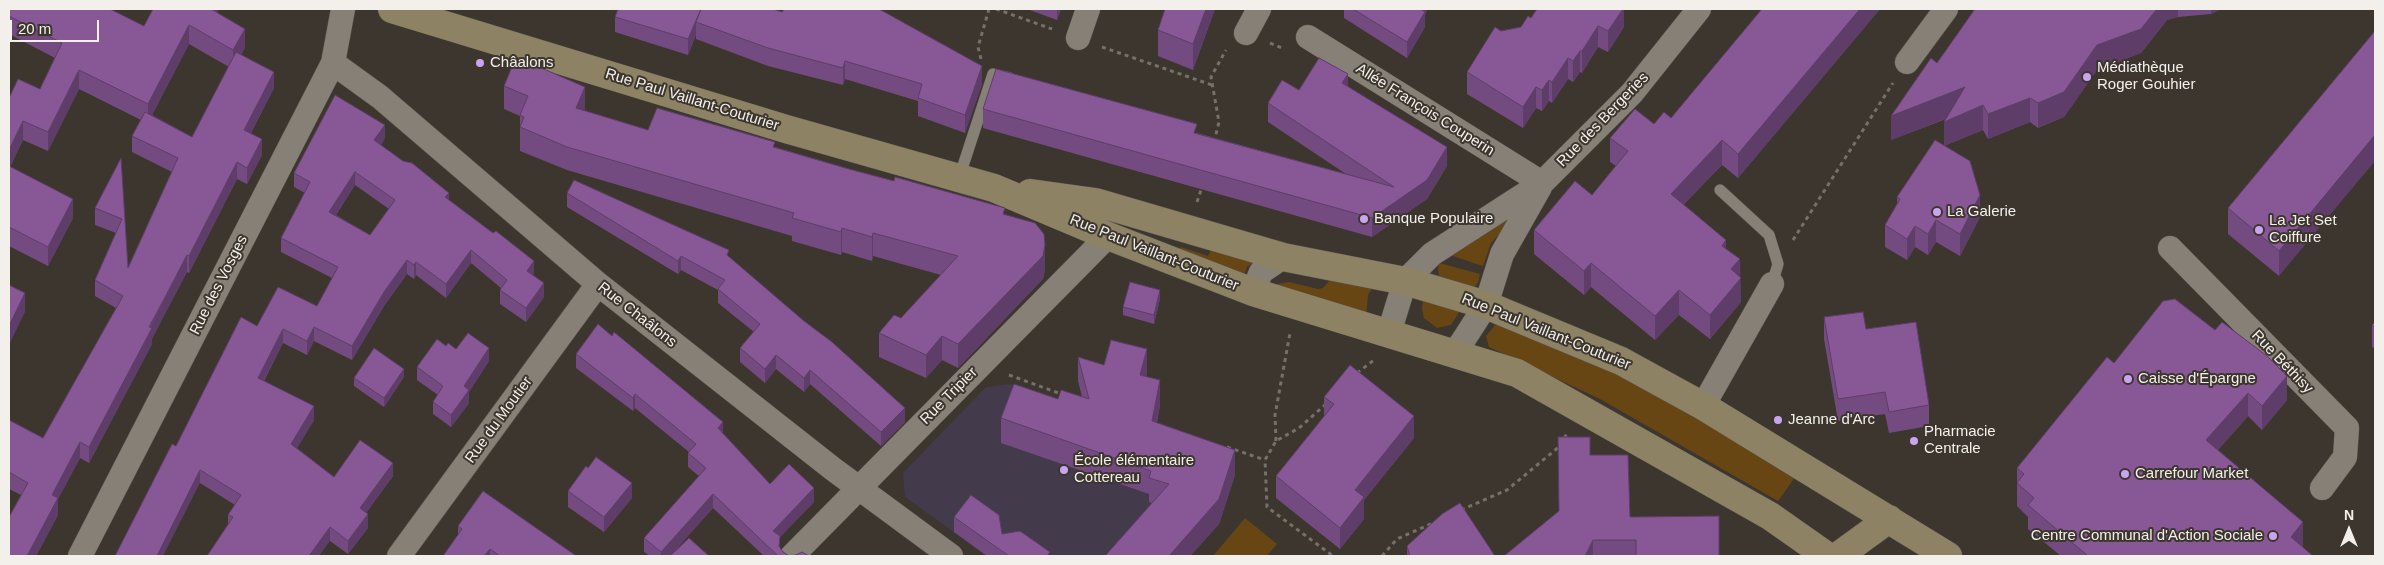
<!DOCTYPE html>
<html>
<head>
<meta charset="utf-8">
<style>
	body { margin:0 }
	#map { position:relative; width:2384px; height:565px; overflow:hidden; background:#3c362e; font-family:Helvetica,sans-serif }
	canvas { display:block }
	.frame { position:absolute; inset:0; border:10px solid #f3efea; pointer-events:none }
	.north { position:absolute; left:2324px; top:505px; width:50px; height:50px; -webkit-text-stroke:4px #3c362e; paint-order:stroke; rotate:0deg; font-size:14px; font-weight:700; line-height:20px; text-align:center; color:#f3efea }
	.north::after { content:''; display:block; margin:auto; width:18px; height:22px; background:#f3efea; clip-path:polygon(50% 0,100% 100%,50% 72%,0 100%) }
	.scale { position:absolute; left:10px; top:20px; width:89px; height:22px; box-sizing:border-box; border:2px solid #f3efea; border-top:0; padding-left:6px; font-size:15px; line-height:18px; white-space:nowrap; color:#f3efea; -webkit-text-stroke:4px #3c362e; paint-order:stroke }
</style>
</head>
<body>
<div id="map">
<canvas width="2384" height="565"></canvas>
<div class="frame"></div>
<div class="north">N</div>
<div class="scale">20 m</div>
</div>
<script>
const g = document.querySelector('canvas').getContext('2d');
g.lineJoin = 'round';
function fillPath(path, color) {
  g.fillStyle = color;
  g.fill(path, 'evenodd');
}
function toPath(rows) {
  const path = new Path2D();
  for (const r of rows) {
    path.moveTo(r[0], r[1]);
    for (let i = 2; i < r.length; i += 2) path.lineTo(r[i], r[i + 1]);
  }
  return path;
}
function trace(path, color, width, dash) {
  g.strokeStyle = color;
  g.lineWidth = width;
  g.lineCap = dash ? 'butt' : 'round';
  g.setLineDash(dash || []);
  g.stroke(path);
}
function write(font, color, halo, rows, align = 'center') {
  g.font = font + ' Helvetica,sans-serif';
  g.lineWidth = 4;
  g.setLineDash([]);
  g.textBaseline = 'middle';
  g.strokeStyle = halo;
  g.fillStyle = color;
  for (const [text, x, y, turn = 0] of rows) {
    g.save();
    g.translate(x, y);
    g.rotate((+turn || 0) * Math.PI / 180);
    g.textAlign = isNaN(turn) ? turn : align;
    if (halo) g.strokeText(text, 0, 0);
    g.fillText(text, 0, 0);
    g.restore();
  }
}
fillPath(toPath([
	[1010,384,1117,434,1235,475,1219,524,1190,556,987,556,905,497,903,473,986,387]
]), '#433a4b');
fillPath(toPath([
	[1506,211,1517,215,1491,243,1483,266,1447,254],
	[1214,244,1256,261,1247,267,1242,281,1177,254,1181,247,1208,256],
	[1439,263,1480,274,1478,282,1474,288,1440,279,1438,270],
	[1331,279,1373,287,1368,295,1366,317,1269,290,1278,284,1289,282,1318,289,1323,288],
	[1423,299,1461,309,1451,325,1437,328,1424,318,1422,309],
	[1496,324,1610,369,1693,413,1796,476,1778,501,1600,399,1489,347,1486,336],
	[1245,518,1277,544,1267,556,1213,556]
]), '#674614');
const lane = toPath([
	[959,178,993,74,1010,78],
	[1720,190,1769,235,1778,264,1772,284]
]);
const street = toPath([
	[1246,33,1259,9],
	[1308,37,1542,183],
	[1078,38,1088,9],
	[1907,62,1946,9],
	[333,63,380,97,598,284,833,469,951,556],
	[2170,248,2347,428,2345,457,2322,488],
	[1253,292,1261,272,1283,257],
	[1389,333,1405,281,1432,254,1542,183,1632,93,1699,9],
	[1455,353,1486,305,1502,254,1540,187],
	[1703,406,1772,284],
	[80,556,333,63,343,9],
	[399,556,598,284],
	[792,556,1108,236]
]);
const secondary = toPath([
	[392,9,786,129,994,188,1108,236,1253,292,1517,373,1770,516,1827,556],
	[1030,193,1095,202,1283,257,1405,281,1486,305,1621,361,1703,406,1948,556],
	[1838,556,1889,519]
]);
trace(lane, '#59544d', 12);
trace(street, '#59544d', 25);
trace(secondary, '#59544d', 29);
trace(toPath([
	[996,9,1052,29],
	[1270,43,1282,48],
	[1102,47,1212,85],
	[981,59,978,47,989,9],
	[1214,142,1219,122,1211,77,1226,50],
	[1197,202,1202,187],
	[1793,240,1893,83],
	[1357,373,1374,360],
	[1009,375,1064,395],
	[1326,404,1299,428,1276,441,1265,460,1267,507,1333,556],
	[1276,441,1275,415,1290,333],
	[1227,447,1265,460],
	[1461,510,1507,490,1560,446,1567,433],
	[1382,556,1397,539,1435,522]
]), '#757068', 3, [4, 4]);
trace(lane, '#878076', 11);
trace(street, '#878076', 24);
trace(secondary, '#8d8264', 28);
fillPath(toPath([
	[9,9,144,26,219,9,217,12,245,47,241,55,274,88,251,133,262,155,247,184,237,179,189,273,187,272,162,319,152,339,152,344,89,463,80,458,58,499,58,515,36,556,9,556,21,495,9,489,9,420,43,438,116,308,95,296,95,280,116,233,95,225,95,208,121,158,128,268,172,172,132,152,132,136,141,120,79,89,48,151,23,140,10,167,73,218,48,266,9,246,9,98,40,89,55,58,9,34],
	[189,44,229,67,192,137,152,115],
	[773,9,982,84,965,133,918,116,918,101,845,79,843,85,768,66,696,39,696,35,688,55,615,32,615,17],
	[1027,9,1061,9,1057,20],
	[1165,9,1215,9,1193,70,1158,56,1158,30],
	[1344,9,1427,9,1425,15,1425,27,1407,58,1344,18],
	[1624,9,1624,27,1608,52,1598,47,1582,73,1580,72,1573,82,1568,79,1552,103,1549,101,1542,111,1536,108,1523,128,1467,94,1467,72,1501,31,1521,27,1531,18],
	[1762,9,1880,9,1738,178,1722,165,1683,205,1726,249,1740,277,1741,302,1710,339,1679,315,1655,340,1591,287,1584,295,1534,254,1534,230,1592,195,1616,166,1610,162,1610,138,1654,124,1671,118],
	[1975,9,2221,9,2211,14,2178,17,2167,20,2141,53,2097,70,2064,117,2038,128,2030,122,1988,139,1983,130,1944,146,1946,119,1891,140,1937,63],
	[2375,31,2279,276,2228,234,2228,208],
	[504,86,648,130,775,147,1005,215,1045,269,1043,279,958,368,942,360,926,378,879,357,879,333,901,318,941,275,873,256,872,261,842,252,841,255,792,241,792,236,567,170,520,151,520,116,504,109],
	[1348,86,1447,166,1427,199,1372,237,983,128,983,109,1197,133,1346,174,1268,122,1268,103,1299,90],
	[385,138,381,145,449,200,534,275,534,276,544,297,526,322,500,304,500,290,501,288,471,263,446,298,416,275,414,279,407,274,384,306,352,360,314,341,307,355,283,343,264,381,314,420,297,448,334,477,393,476,366,513,368,528,348,554,330,541,228,524,228,515,235,505,200,483,176,446,257,326,317,306,332,278,281,252,281,238,305,193,294,187,294,173],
	[355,185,389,209,370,235,336,215],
	[567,193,729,257,905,422,881,446,810,384,804,392,776,369,765,383,740,362,740,348,754,332,718,303,718,290,681,270,678,274,567,207],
	[1897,197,1980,217,1960,256,1936,242,1928,255,1915,247,1907,260,1885,247,1885,225,1897,204],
	[1160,299,1154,324,1123,315,1123,307],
	[1824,317,1866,329,1929,405,1929,426,1889,433,1885,414,1838,421,1824,339],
	[2375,322,2375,349,2372,347,2372,325],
	[446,346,489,361,469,392,469,403,451,427,433,414,433,402,438,395,417,380,417,367],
	[576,354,723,434,770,484,814,502,780,537,780,548,783,552,789,556,809,556,764,556,713,508,670,556,650,556,644,552,644,538,699,476,688,467,688,453,689,452,635,408,633,411,576,368],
	[1078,357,1104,365,1147,373,1146,376,1160,405,1157,423,1235,475,1219,524,1190,556,1105,556,1152,503,1149,502,1149,494,1001,443,1001,418,1058,399,1082,397,1078,381],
	[2114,363,2287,400,2262,430,2248,416,2218,450,2303,545,2302,547,2313,556,2061,556,2028,529,2028,517,2017,506,2017,468],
	[404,377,384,407,354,386,354,378],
	[1324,397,1414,438,1364,500,1364,519,1340,549,1276,498,1276,476,1324,417],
	[1590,455,1630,517,1719,556,1504,556,1559,511],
	[568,491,632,498,604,532,568,507],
	[954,517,1002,534,1050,556,987,556,954,532],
	[458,526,575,556,443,556,458,535],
	[1407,546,1495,556,1407,556]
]), '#744b81');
fillPath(toPath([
	[208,9,219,9,208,26],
	[701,9,696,22,696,35,688,55,688,39],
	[1057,9,1061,9,1057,20],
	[1206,9,1215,9,1193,70,1193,44],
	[1423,9,1427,9,1425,15,1425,27,1407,58,1407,42],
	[1623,9,1624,9,1624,27,1608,52,1608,31],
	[1860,9,1880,9,1738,178,1738,154],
	[2157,9,2178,9,2178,17,2167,20,2141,53,2097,70,2064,117,2038,128,2038,103,2097,45],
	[2211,9,2221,9,2211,14],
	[189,25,189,44,148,123,148,104],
	[1598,26,1598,47,1582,73,1582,51],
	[245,29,245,47,233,69,233,50],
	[1580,51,1580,72,1573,82,1573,61],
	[1568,58,1568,79,1552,103,1552,82],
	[845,61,845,79,843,85,843,68],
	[982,66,982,84,965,133,965,115],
	[79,70,79,89,48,151,48,132],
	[274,72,274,88,244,146,244,130],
	[1348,74,1348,93,1342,83],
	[1549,80,1549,101,1542,111,1542,90],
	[585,87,585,110,576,108],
	[1536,87,1536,108,1523,128,1523,107],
	[1965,87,1965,111,1891,140,1891,116],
	[2030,98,2030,122,1988,139,1988,114],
	[1983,105,1983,130,1944,146,1944,122],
	[23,121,23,140,9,169,9,150],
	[385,125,385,138,374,154,374,140],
	[2375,135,2375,161,2279,276,2279,251],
	[262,139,262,155,247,184,247,168],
	[1722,140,1722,165,1671,218,1671,194],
	[1447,147,1447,166,1427,199,1372,237,1372,218],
	[237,162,237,179,189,273,189,256],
	[355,172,355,185,329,225,329,212],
	[449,193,449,206,445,197],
	[1980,195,1980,217,1960,256,1960,234],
	[73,199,73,218,48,266,48,247],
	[1936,220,1936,242,1928,255,1928,234],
	[1915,226,1915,247,1907,260,1907,239],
	[842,228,842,252,841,255,841,232],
	[873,233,873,256,872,261,872,237],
	[1726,240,1726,265,1722,246],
	[1045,245,1045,269,1043,279,958,368,958,344],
	[471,250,471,263,446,298,446,284],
	[187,255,187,272,152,339,152,344,89,463,89,447],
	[681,256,681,270,678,274,678,261],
	[1740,259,1741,302,1710,339,1710,315,1731,269],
	[407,260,407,274,384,306,352,360,352,346,384,292],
	[534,261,534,275,527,285,527,271],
	[416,262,416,275,414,279,414,265],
	[1591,263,1591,287,1584,295,1584,271],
	[544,283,544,297,526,322,526,308],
	[1160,290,1160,299,1154,324,1154,315],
	[1679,290,1679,315,1655,340,1655,316],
	[25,293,25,312,9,345,9,326],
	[314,327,314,341,307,355,307,341],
	[283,329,283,343,258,391,258,378],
	[942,336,942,360,926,378,926,355],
	[489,348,489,361,469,392,469,403,451,427,451,415,464,386],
	[1147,349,1147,373,1140,400,1140,375],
	[776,355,776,369,765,383,765,369],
	[404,369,404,377,384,407,384,398],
	[810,370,810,384,804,392,804,378],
	[2287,376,2287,400,2262,430,2262,406],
	[1160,380,1160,405,1152,446,1152,421],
	[2248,393,2248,416,2206,463,2206,440],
	[635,394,635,408,633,411,633,398],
	[314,406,314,420,291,458,291,444],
	[905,408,905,422,881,446,881,432],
	[1414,416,1414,438,1364,500,1364,519,1340,549,1340,528,1355,490],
	[723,422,723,436,718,428],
	[80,442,80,458,58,499,58,515,36,556,27,556,52,495],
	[1235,450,1235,475,1219,524,1190,556,1169,556],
	[393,463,393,476,360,521,360,508],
	[200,470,200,483,163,556,157,556],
	[632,483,632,498,604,532,604,517],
	[814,488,814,502,780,537,780,550,773,531],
	[713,494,713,508,670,556,661,556,661,552],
	[368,514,368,528,348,554,348,541],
	[2303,522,2303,545,2294,556,2291,537],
	[330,527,330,541,319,556,309,556],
	[1593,540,1593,556,1585,556],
	[490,549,490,556,484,556]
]), '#5e3d69');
const building = toPath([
	[9,9,110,9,144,26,153,9,211,9,245,29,233,50,189,25,148,104,79,70,48,132,23,121,9,150,9,98,18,79,40,89,62,43,9,16,9,9],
	[618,9,701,9,688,39,615,17,618,9],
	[701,9,773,9,782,12,784,9,879,9,982,66,965,115,918,98,922,84,845,61,843,68,768,48,696,22,701,9],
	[1165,9,1206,9,1193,44,1158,30,1165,9],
	[1353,9,1423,9,1422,10,1425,12,1407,42,1353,9],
	[1537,9,1623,9,1608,31,1598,26,1582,51,1580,51,1573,61,1568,58,1552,82,1549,80,1542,90,1536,87,1523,107,1467,72,1495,27,1501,31,1521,27,1528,16,1531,18,1537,9],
	[1762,9,1860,9,1738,154,1722,140,1671,194,1726,240,1722,246,1740,259,1731,269,1741,278,1710,315,1679,290,1655,316,1591,263,1584,271,1534,230,1575,181,1592,195,1628,151,1610,138,1635,109,1654,124,1664,112,1671,118,1762,9],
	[1975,9,2157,9,2141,29,2097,45,2064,92,2038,103,2030,98,1988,114,1983,105,1944,122,1965,87,1891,116,1931,58,1937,63,1975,9],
	[2375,31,2375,135,2279,251,2228,208,2375,31],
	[236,52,274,72,244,130,262,139,247,168,237,162,189,256,187,255,162,303,149,327,152,328,89,447,80,442,52,495,58,498,27,556,9,556,9,517,28,483,9,472,9,420,43,438,123,296,95,280,122,219,95,208,121,158,128,268,178,158,132,136,145,112,192,137,236,52],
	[516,57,585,87,576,108,648,130,657,108,775,142,773,147,849,169,894,181,895,177,1005,208,1003,214,1035,223,1044,234,1045,245,1043,256,958,344,942,336,926,355,879,333,894,315,901,318,958,256,873,233,872,237,842,228,841,232,792,218,794,213,567,147,520,127,524,117,520,115,528,96,504,86,516,57],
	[1319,58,1348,74,1342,83,1447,147,1427,180,1372,218,983,109,996,69,1197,124,1194,133,1394,187,1268,103,1282,80,1299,90,1319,58],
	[335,95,385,125,374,140,403,161,412,163,449,193,445,197,493,233,496,231,534,261,527,271,544,283,526,308,500,290,507,280,471,250,446,284,416,262,414,265,407,260,384,292,352,346,314,327,307,341,283,329,258,378,314,406,291,444,334,477,360,440,393,463,360,508,368,514,348,541,330,527,309,556,207,556,233,517,228,515,241,495,200,470,157,556,115,556,172,444,176,446,241,317,257,326,278,287,317,306,338,267,281,238,310,182,294,173,335,95],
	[355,172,395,200,370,235,329,212,355,172],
	[1935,140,1970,161,1980,195,1960,234,1936,220,1928,234,1915,226,1907,239,1885,225,1900,199,1897,197,1935,140],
	[9,166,73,199,48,247,9,227,9,166],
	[574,180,729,250,727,255,804,321,832,342,905,408,881,432,810,370,804,378,776,355,765,369,740,348,760,324,718,289,725,280,681,256,678,261,567,193,574,180],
	[1130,282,1160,290,1154,315,1123,307,1130,282],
	[9,285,25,293,9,326,9,285],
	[2175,299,2215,330,2222,322,2267,356,2287,376,2262,406,2248,393,2206,440,2303,522,2291,537,2313,556,2088,556,2028,505,2034,498,2017,483,2024,474,2017,468,2107,357,2114,363,2163,301,2175,299],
	[1863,312,1866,329,1916,322,1929,405,1889,412,1885,392,1838,399,1824,317,1863,312],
	[2375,322,2375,328,2372,325,2375,322],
	[598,324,612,336,614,332,723,422,718,428,770,484,789,464,814,488,773,531,780,536,779,546,783,552,789,556,796,555,802,552,809,556,778,556,713,494,661,552,644,538,706,468,688,453,696,444,635,394,633,398,576,354,598,324],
	[468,333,489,348,464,386,469,390,451,415,433,402,443,386,417,367,437,339,446,346,448,343,456,349,468,333],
	[1111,340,1147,349,1140,375,1160,380,1152,421,1235,450,1219,499,1169,556,1105,556,1169,484,1149,478,1151,471,1001,418,1014,384,1058,399,1061,390,1089,399,1078,357,1104,365,1111,340],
	[374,348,404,369,384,398,354,378,374,348],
	[1350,365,1414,416,1355,490,1364,497,1340,528,1276,476,1334,404,1324,397,1350,365],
	[1558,437,1590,437,1590,455,1628,455,1630,517,1719,516,1719,556,1636,556,1636,540,1593,540,1585,556,1504,556,1559,511,1558,437],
	[596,457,632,483,604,517,568,491,586,466,588,468,596,457],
	[483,491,575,555,574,556,500,556,490,549,484,556,443,556,462,529,458,526,483,491],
	[971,495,999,515,1002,534,1020,531,1050,552,1047,556,1009,556,954,517,971,495],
	[1460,503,1495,556,1410,556,1407,546,1442,514,1460,503],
	[689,538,709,556,670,556,689,538]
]);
fillPath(building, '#875796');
trace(building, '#5e3d69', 1);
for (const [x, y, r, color] of [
	[480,63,5,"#c8a5ee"],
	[2087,77,5,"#c8a5ee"],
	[1937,212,5,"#c8a5ee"],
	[1364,219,5,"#c8a5ee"],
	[2259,230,5,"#c8a5ee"],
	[2128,379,5,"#c8a5ee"],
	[1778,420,5,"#c8a5ee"],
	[1914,441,5,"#c8a5ee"],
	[1064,470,5,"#c8a5ee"],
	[2125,474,5,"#c8a5ee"],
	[2273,536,5,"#c8a5ee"]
]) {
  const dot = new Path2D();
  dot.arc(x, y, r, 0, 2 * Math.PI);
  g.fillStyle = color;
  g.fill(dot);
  trace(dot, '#3c362e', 2);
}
write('15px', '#f3efea', '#3c362e', [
	["Châalons",490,63],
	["Médiathèque",2097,68],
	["Roger Gouhier",2097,85],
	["La Galerie",1947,212],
	["Banque Populaire",1374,219],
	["La Jet Set",2269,221],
	["Coiffure",2269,238],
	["Caisse d'Épargne",2138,379],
	["Jeanne d'Arc",1788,420],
	["Pharmacie",1924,432],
	["Centrale",1924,449],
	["École élémentaire",1074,461],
	["Cottereau",1074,478],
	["Carrefour Market",2135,474],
	["Centre Communal d'Action Sociale",2263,536,"right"]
], 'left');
write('15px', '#f3efea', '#3c362e', [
	["Rue Paul Vaillant-Couturier",692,100,17],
	["Allée François Couperin",1425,110,32],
	["Rue des Bergeries",1603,120,-46],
	["Rue Paul Vaillant-Couturier",1154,253,22],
	["Rue des Vosges",219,285,-63],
	["Rue Chaâlons",637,315,38],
	["Rue Paul Vaillant-Couturier",1546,332,22],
	["Rue Béthisy",2282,362,46],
	["Rue Tripier",949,396,-45],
	["Rue du Moutier",499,420,-54]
]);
</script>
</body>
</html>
